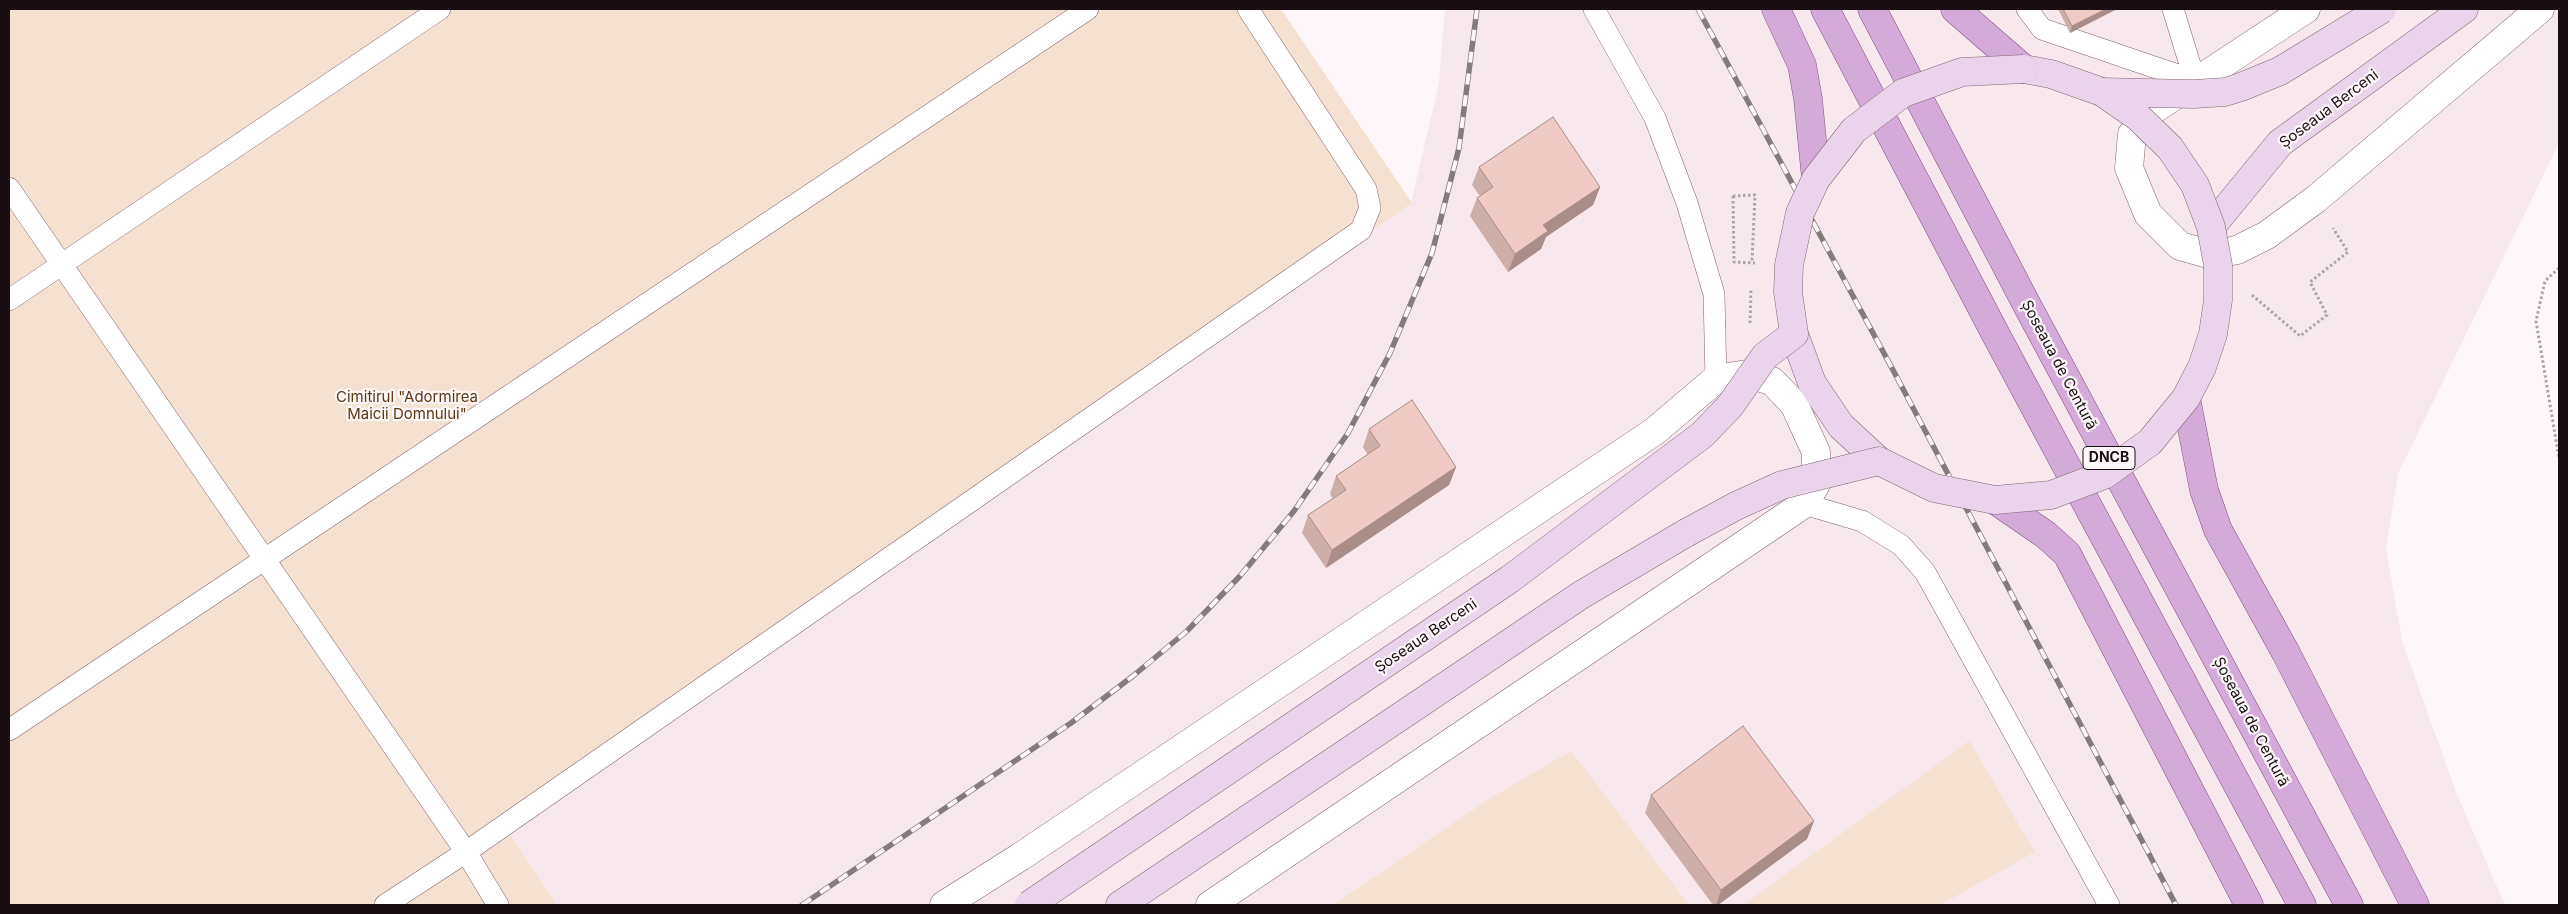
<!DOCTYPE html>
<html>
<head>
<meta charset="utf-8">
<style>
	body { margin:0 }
	#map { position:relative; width:2568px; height:914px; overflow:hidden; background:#fdf7f9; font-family:Inter,sans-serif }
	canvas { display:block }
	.frame { position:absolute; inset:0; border:10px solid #190f12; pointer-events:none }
</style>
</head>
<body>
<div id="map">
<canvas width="2568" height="914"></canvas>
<div class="frame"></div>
</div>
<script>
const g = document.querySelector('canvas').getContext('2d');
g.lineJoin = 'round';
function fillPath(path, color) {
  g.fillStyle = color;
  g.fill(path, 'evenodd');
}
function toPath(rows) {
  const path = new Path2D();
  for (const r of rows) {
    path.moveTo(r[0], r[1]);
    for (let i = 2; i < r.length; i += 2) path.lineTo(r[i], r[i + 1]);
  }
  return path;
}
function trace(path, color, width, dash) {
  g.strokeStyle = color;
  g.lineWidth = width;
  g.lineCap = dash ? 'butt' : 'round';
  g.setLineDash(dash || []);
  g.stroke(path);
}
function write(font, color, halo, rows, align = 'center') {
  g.font = font + ' Inter,sans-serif';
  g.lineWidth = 4.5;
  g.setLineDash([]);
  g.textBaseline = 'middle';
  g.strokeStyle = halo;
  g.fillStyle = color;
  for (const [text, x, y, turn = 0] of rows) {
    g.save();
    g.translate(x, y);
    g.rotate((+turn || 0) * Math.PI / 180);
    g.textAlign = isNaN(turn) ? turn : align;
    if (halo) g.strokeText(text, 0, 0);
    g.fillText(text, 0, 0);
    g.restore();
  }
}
fillPath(toPath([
	[1445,9,2559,9,2559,143,2398,474,2386,548,2402,641,2456,792,2505,905,557,905,501,821,1411,203,1439,83]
]), '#f7e8ed');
fillPath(toPath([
	[9,9,1281,9,1412,203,501,821,557,905,9,905],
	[1969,741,2035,852,1940,905,1743,905],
	[1571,751,1689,905,1333,905,1492,797]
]), '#f5e1d1');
const lane = toPath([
	[1594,9,1655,118,1687,203,1714,294,1716,379],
	[2027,9,2042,29,2195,81],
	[2173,9,2195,81],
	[9,188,466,852,498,905],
	[9,300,440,9],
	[1804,504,1862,521,1901,545,1925,572,2109,905],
	[9,730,1088,9],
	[385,905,466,852,1361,230,1370,208,1366,189,1248,9]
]);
const street = toPath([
	[2306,9,2150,112,2132,134,2129,168,2148,214,2180,246,2212,255,2237,250,2267,235,2316,199,2540,9],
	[944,905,1020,857,1655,431,1716,379,1747,374,1772,381,1794,404,1816,452,1816,484,1804,504,1210,905]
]);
const secondary = toPath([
	[2024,69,2051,74,2102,92],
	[2211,227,2280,143,2464,9],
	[1794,334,1812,383,1841,426,1879,461],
	[1120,905,1581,595,1686,533]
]);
const primary = toPath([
	[1776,9,1802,65,1808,99,1816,179],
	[1825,9,1995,333,2302,905],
	[1872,9,2028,307,2349,905],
	[1955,9,2024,69],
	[2186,398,2204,490,2218,530,2286,653,2415,905],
	[1995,500,2046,535,2067,554,2249,905]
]);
trace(lane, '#81666f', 22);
trace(street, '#81666f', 29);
trace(secondary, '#81666f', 29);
trace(primary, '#7f4f82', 29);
trace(toPath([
	[1733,196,1755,195,1752,261],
	[2559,268,2545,281,2536,321,2559,458],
	[2252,295,2300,336,2327,315,2310,282,2348,252,2333,228],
	[1750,323,1751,290]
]), '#aca5a7', 3, [2.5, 2.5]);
trace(lane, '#fff', 21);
trace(street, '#fff', 28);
trace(secondary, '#e9d4ec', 28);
trace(primary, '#d3aad8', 28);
const rail = toPath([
	[1698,9,1893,370,2176,905],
	[802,905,1071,723,1133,676,1187,631,1240,576,1294,511,1348,433,1390,353,1432,253,1459,148,1477,9]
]);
trace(rail, '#837b7d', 5.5);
trace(rail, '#fdf7f9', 4, [11]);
const secondaryBridge = toPath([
	[2102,92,2194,94,2225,92,2241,87,2280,71,2382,9],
	[1686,533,1736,506,1782,485,1879,461,1934,488,1995,500,2051,495,2104,475,2150,442,2186,398,2202,367,2213,334,2218,300,2218,265,2211,227,2195,185,2170,148,2138,117,2102,92],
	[1029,905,1510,579,1702,435,1730,406,1765,356,1794,334,1788,292,1789,265,1800,213,1816,179,1854,130,1903,93,1962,72,2024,69]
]);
trace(secondaryBridge, '#81666f', 29, []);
trace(toPath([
	[1733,196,1734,262,1755,263]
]), '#aca5a7', 3, [2.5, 2.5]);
trace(secondaryBridge, '#e9d4ec', 28);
fillPath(toPath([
	[2058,9,2117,9,2070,33],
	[1479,167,1600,187,1593,205,1546,237,1541,249,1508,272,1470,216,1477,198,1480,196,1472,185],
	[1369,429,1456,467,1449,485,1326,568,1302,533,1308,515,1333,499,1330,494,1336,476,1368,455,1363,447],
	[1651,795,1814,821,1807,839,1718,905,1713,905,1645,813]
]), '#ceaea9');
fillPath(toPath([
	[2106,9,2117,9,2070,33,2072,26],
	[1600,187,1593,205,1546,237,1541,249,1508,272,1515,254,1543,225],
	[1456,467,1449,485,1326,568,1332,550],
	[1814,821,1807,839,1718,905,1716,905,1721,890]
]), '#a88d89');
const building = toPath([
	[2063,9,2106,9,2072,26,2063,9],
	[1553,117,1600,187,1543,225,1548,231,1515,254,1477,198,1493,187,1479,167,1553,117],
	[1412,400,1456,467,1332,550,1308,515,1346,490,1336,476,1380,446,1369,429,1412,400],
	[1743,726,1814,821,1721,890,1651,795,1743,726]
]);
fillPath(building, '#f0cac4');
trace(building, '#a88d89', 1);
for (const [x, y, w] of [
	[2109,458,52]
]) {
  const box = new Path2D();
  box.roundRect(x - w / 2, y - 11.5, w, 23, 4);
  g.fillStyle = '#fdf7f9';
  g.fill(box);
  trace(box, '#190f12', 1);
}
write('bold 14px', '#190f12', null, [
	["DNCB",2109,458]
]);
write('15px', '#190f12', '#fdf7f9', [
	["Șoseaua Berceni",2329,109,-37],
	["Șoseaua de Centură",2059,365,62],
	["Șoseaua Berceni",1426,636,-34],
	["Șoseaua de Centură",2251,722,62]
]);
write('15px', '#5d3712', '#fdf7f9', [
	["Cimitirul \"Adormirea",407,397],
	["Maicii Domnului\"",407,414]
]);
</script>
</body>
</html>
